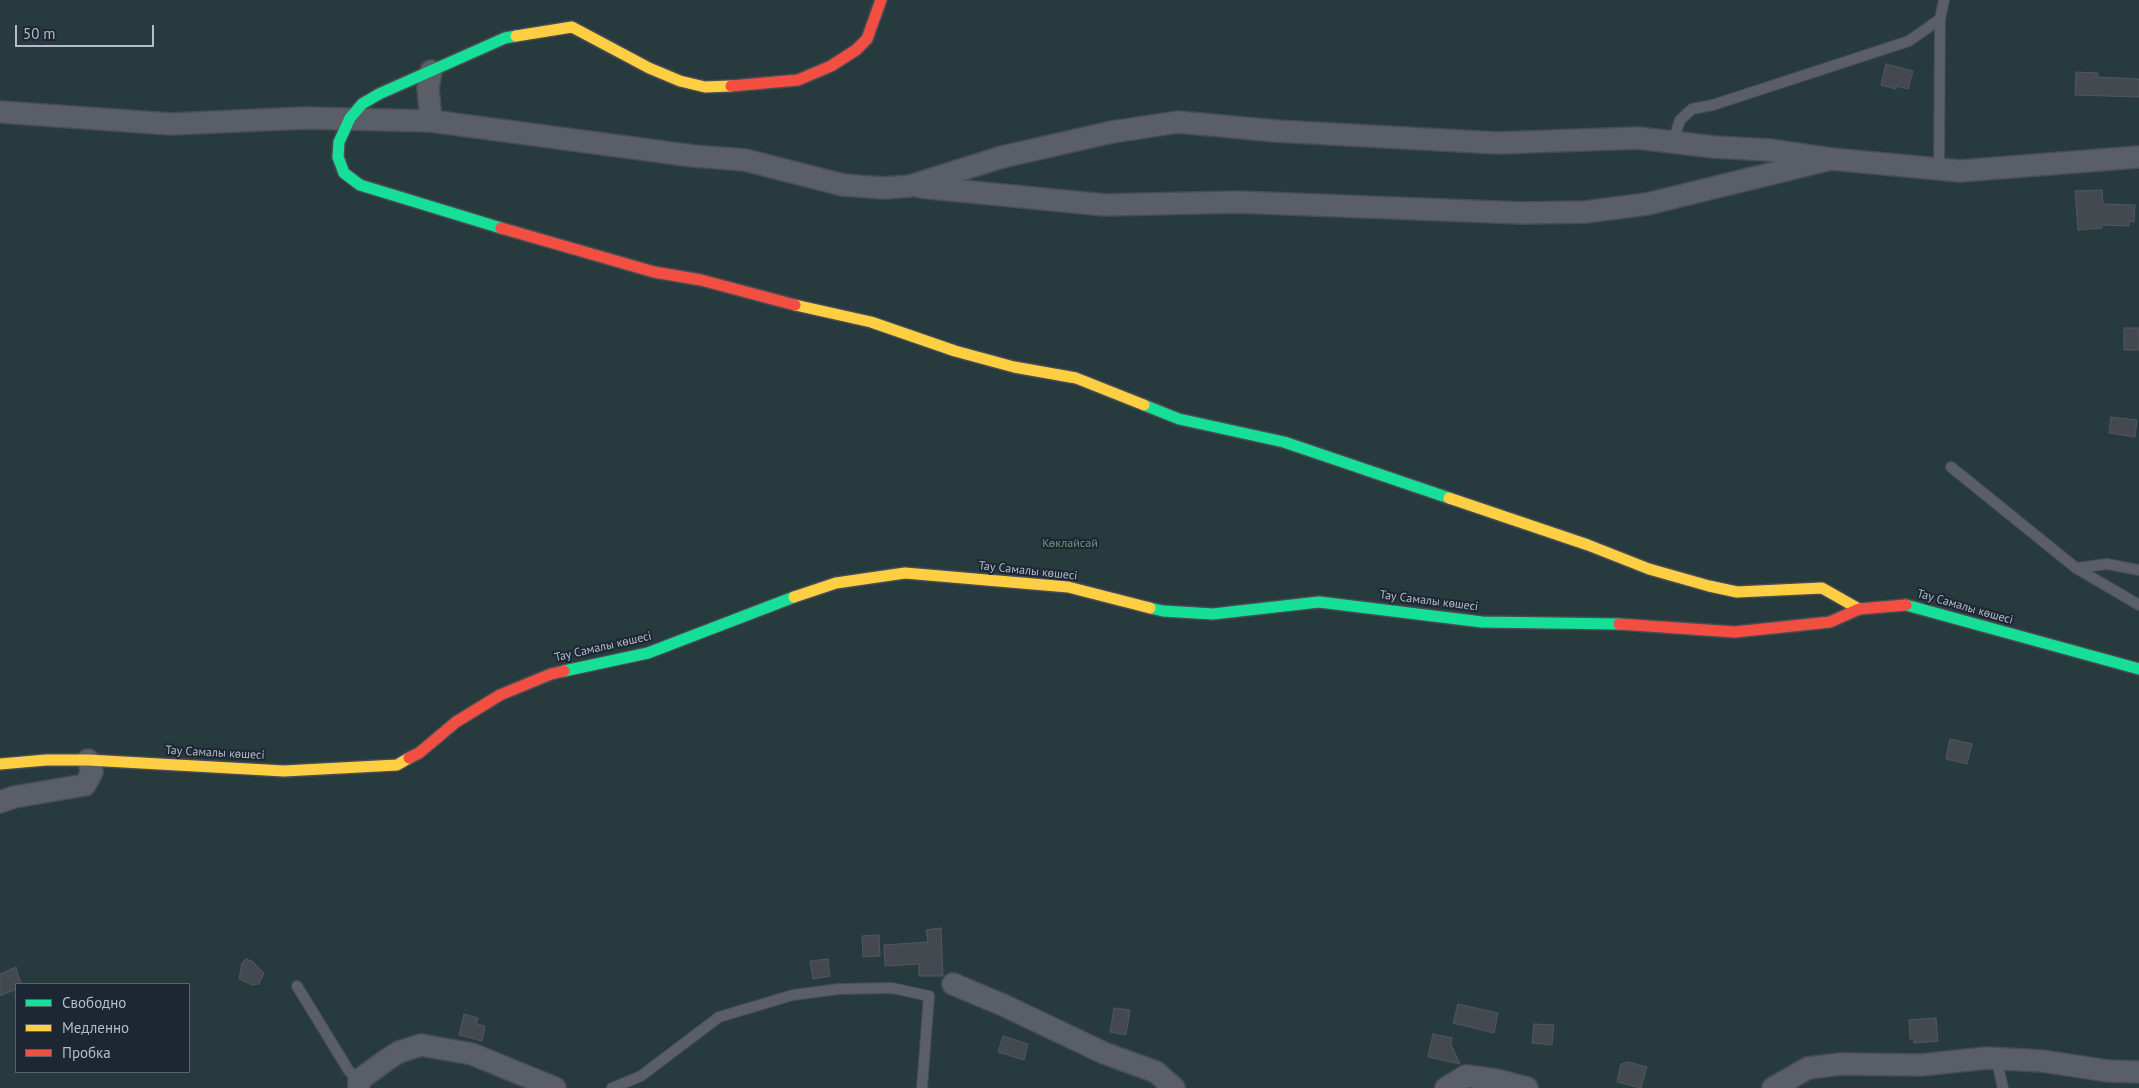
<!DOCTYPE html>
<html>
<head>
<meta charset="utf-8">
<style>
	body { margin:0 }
	#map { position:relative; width:2139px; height:1088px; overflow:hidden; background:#2a3038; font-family:"PT Sans",sans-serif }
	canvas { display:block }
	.legend { position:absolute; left:15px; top:983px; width:175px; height:90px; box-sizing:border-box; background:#1d2633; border:1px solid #59626f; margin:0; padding:6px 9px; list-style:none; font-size:15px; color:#b4bcc9 }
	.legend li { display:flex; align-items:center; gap:10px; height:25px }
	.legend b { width:25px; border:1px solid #59626f }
	.scale { position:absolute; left:15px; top:25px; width:139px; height:22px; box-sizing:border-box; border:2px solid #b4bcc9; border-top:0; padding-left:6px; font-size:15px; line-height:18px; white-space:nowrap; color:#b4bcc9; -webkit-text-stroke:4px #1d2633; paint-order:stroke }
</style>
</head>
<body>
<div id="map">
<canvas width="2139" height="1088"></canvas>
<ul class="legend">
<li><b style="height:6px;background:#16e098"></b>Свободно</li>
<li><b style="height:6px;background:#ffcf43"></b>Медленно</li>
<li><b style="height:6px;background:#f24e42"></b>Пробка</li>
</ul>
<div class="scale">50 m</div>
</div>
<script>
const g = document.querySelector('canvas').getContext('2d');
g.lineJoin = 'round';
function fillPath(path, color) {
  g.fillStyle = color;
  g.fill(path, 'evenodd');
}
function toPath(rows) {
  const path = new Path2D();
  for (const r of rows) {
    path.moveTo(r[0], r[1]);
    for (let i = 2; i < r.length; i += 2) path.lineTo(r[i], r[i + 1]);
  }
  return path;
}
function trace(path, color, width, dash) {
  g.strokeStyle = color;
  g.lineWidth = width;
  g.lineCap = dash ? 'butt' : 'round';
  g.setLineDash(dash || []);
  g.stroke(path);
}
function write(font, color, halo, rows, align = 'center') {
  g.font = font + ' "PT Sans",sans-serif';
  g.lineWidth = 4;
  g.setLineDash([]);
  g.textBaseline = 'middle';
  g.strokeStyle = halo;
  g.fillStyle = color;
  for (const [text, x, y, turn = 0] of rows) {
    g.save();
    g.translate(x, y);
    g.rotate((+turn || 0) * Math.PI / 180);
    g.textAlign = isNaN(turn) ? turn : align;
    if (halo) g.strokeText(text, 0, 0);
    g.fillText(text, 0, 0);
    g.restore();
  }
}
fillPath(toPath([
	[0,0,2139,0,2139,1088,0,1088],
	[16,984,189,984,189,1072,16,1072]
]), '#273a3e');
const building = toPath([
	[1886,64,1913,71,1908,89,1897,86,1896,89,1881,85,1886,64],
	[2076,72,2098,73,2097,77,2139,79,2139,97,2075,95,2076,72],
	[2102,190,2103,204,2135,205,2134,222,2129,221,2129,226,2102,225,2102,228,2078,230,2075,191,2102,190],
	[2124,328,2139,328,2139,350,2124,350,2124,328],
	[2111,417,2137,420,2135,437,2109,433,2111,417],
	[1950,739,1972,744,1967,764,1946,759,1950,739],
	[941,928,943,976,919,976,919,964,885,966,884,945,928,942,926,930,941,928],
	[879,935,880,956,863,957,862,936,879,935],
	[246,959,252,961,264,973,259,984,252,985,239,979,242,963,246,959],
	[828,959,830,976,813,979,810,961,828,959],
	[16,967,21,984,16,984,16,989,0,996,0,974,16,967],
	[1458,1004,1498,1013,1494,1033,1453,1023,1458,1004],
	[1114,1008,1130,1010,1126,1035,1110,1032,1114,1008],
	[464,1014,478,1018,476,1024,485,1026,482,1041,459,1035,464,1014],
	[1936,1018,1938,1041,1914,1043,1914,1039,1910,1039,1909,1020,1936,1018],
	[1534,1024,1554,1025,1552,1045,1532,1043,1534,1024],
	[1433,1034,1452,1038,1451,1044,1460,1064,1428,1057,1433,1034],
	[1003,1036,1028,1044,1024,1060,998,1052,1003,1036],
	[1628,1062,1647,1067,1641,1088,1617,1082,1621,1064,1628,1062]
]);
fillPath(building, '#444950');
trace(building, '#52575f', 1);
const lane = toPath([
	[1673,141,1680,120,1692,109,1713,105,1909,41,1940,19],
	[1939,169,1940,19,1944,0],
	[1951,467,2076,568,2139,605],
	[2076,568,2107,564,2139,570],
	[297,986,349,1071,359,1080],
	[1996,1058,2003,1088],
	[612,1088,641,1076,719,1017,793,995,839,989,892,988,929,996,922,1088]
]);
const street = toPath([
	[431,71,428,88,431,121],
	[0,112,171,124,305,118,431,121,693,156,745,160,843,185,884,188,910,186,1002,157,1112,132,1178,122,1276,131,1497,143,1638,138,1714,147,1769,150,1831,159],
	[920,187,1105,205,1237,202,1522,213,1585,212,1647,204,1831,159,1960,171,2139,157],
	[0,802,14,797,85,785,92,772,88,760],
	[953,984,1003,1005,1104,1053,1156,1072,1174,1088],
	[359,1088,359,1080,388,1059,399,1052,421,1045,472,1054,555,1088],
	[1446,1088,1466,1076,1497,1080,1527,1088],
	[1773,1088,1808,1068,1841,1064,1921,1065,1987,1058,2042,1061,2108,1071,2139,1072]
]);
const fast = toPath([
	[501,228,360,185,344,173,338,157,339,142,350,118,362,104,379,94,505,38,516,36],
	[1144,405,1179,419,1284,442,1449,498],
	[1906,605,2139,669],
	[1150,608,1163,611,1213,614,1319,602,1482,622,1619,624],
	[564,671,648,653,794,597]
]);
const slow = toPath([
	[516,36,572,27,649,68,680,81,705,87,731,86],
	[795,305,871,322,955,351,1014,367,1076,378,1144,405],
	[1449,498,1588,545,1649,569,1709,586,1737,592,1822,588,1859,609],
	[794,597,836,583,905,573,1068,587,1150,608],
	[0,764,46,760,88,760,284,771,397,765,409,758]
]);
const jam = toPath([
	[731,86,798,80,831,66,856,50,867,39,881,0],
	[501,228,654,272,701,280,795,305],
	[1619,624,1735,632,1830,622,1859,609,1906,605],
	[409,758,419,753,456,722,500,695,551,674,564,671]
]);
trace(lane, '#484c53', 12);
trace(street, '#484c53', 24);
trace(fast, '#484c53', 14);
trace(slow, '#484c53', 14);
trace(jam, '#484c53', 14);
trace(lane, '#5a5e66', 10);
trace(street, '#5a5e66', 21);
trace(fast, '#16e098', 11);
trace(slow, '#ffcf43', 11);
trace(jam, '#f24e42', 11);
write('12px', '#6b9a76', '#1d2633', [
	["Көклайсай",1070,544]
]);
write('12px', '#b4bcc9', '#1d2633', [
	["Тау Самалы көшесі",1028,571,6],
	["Тау Самалы көшесі",1429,601,7],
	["Тау Самалы көшесі",1965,607,16],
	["Тау Самалы көшесі",603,647,-13],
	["Тау Самалы көшесі",215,753,3]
]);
</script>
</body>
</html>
